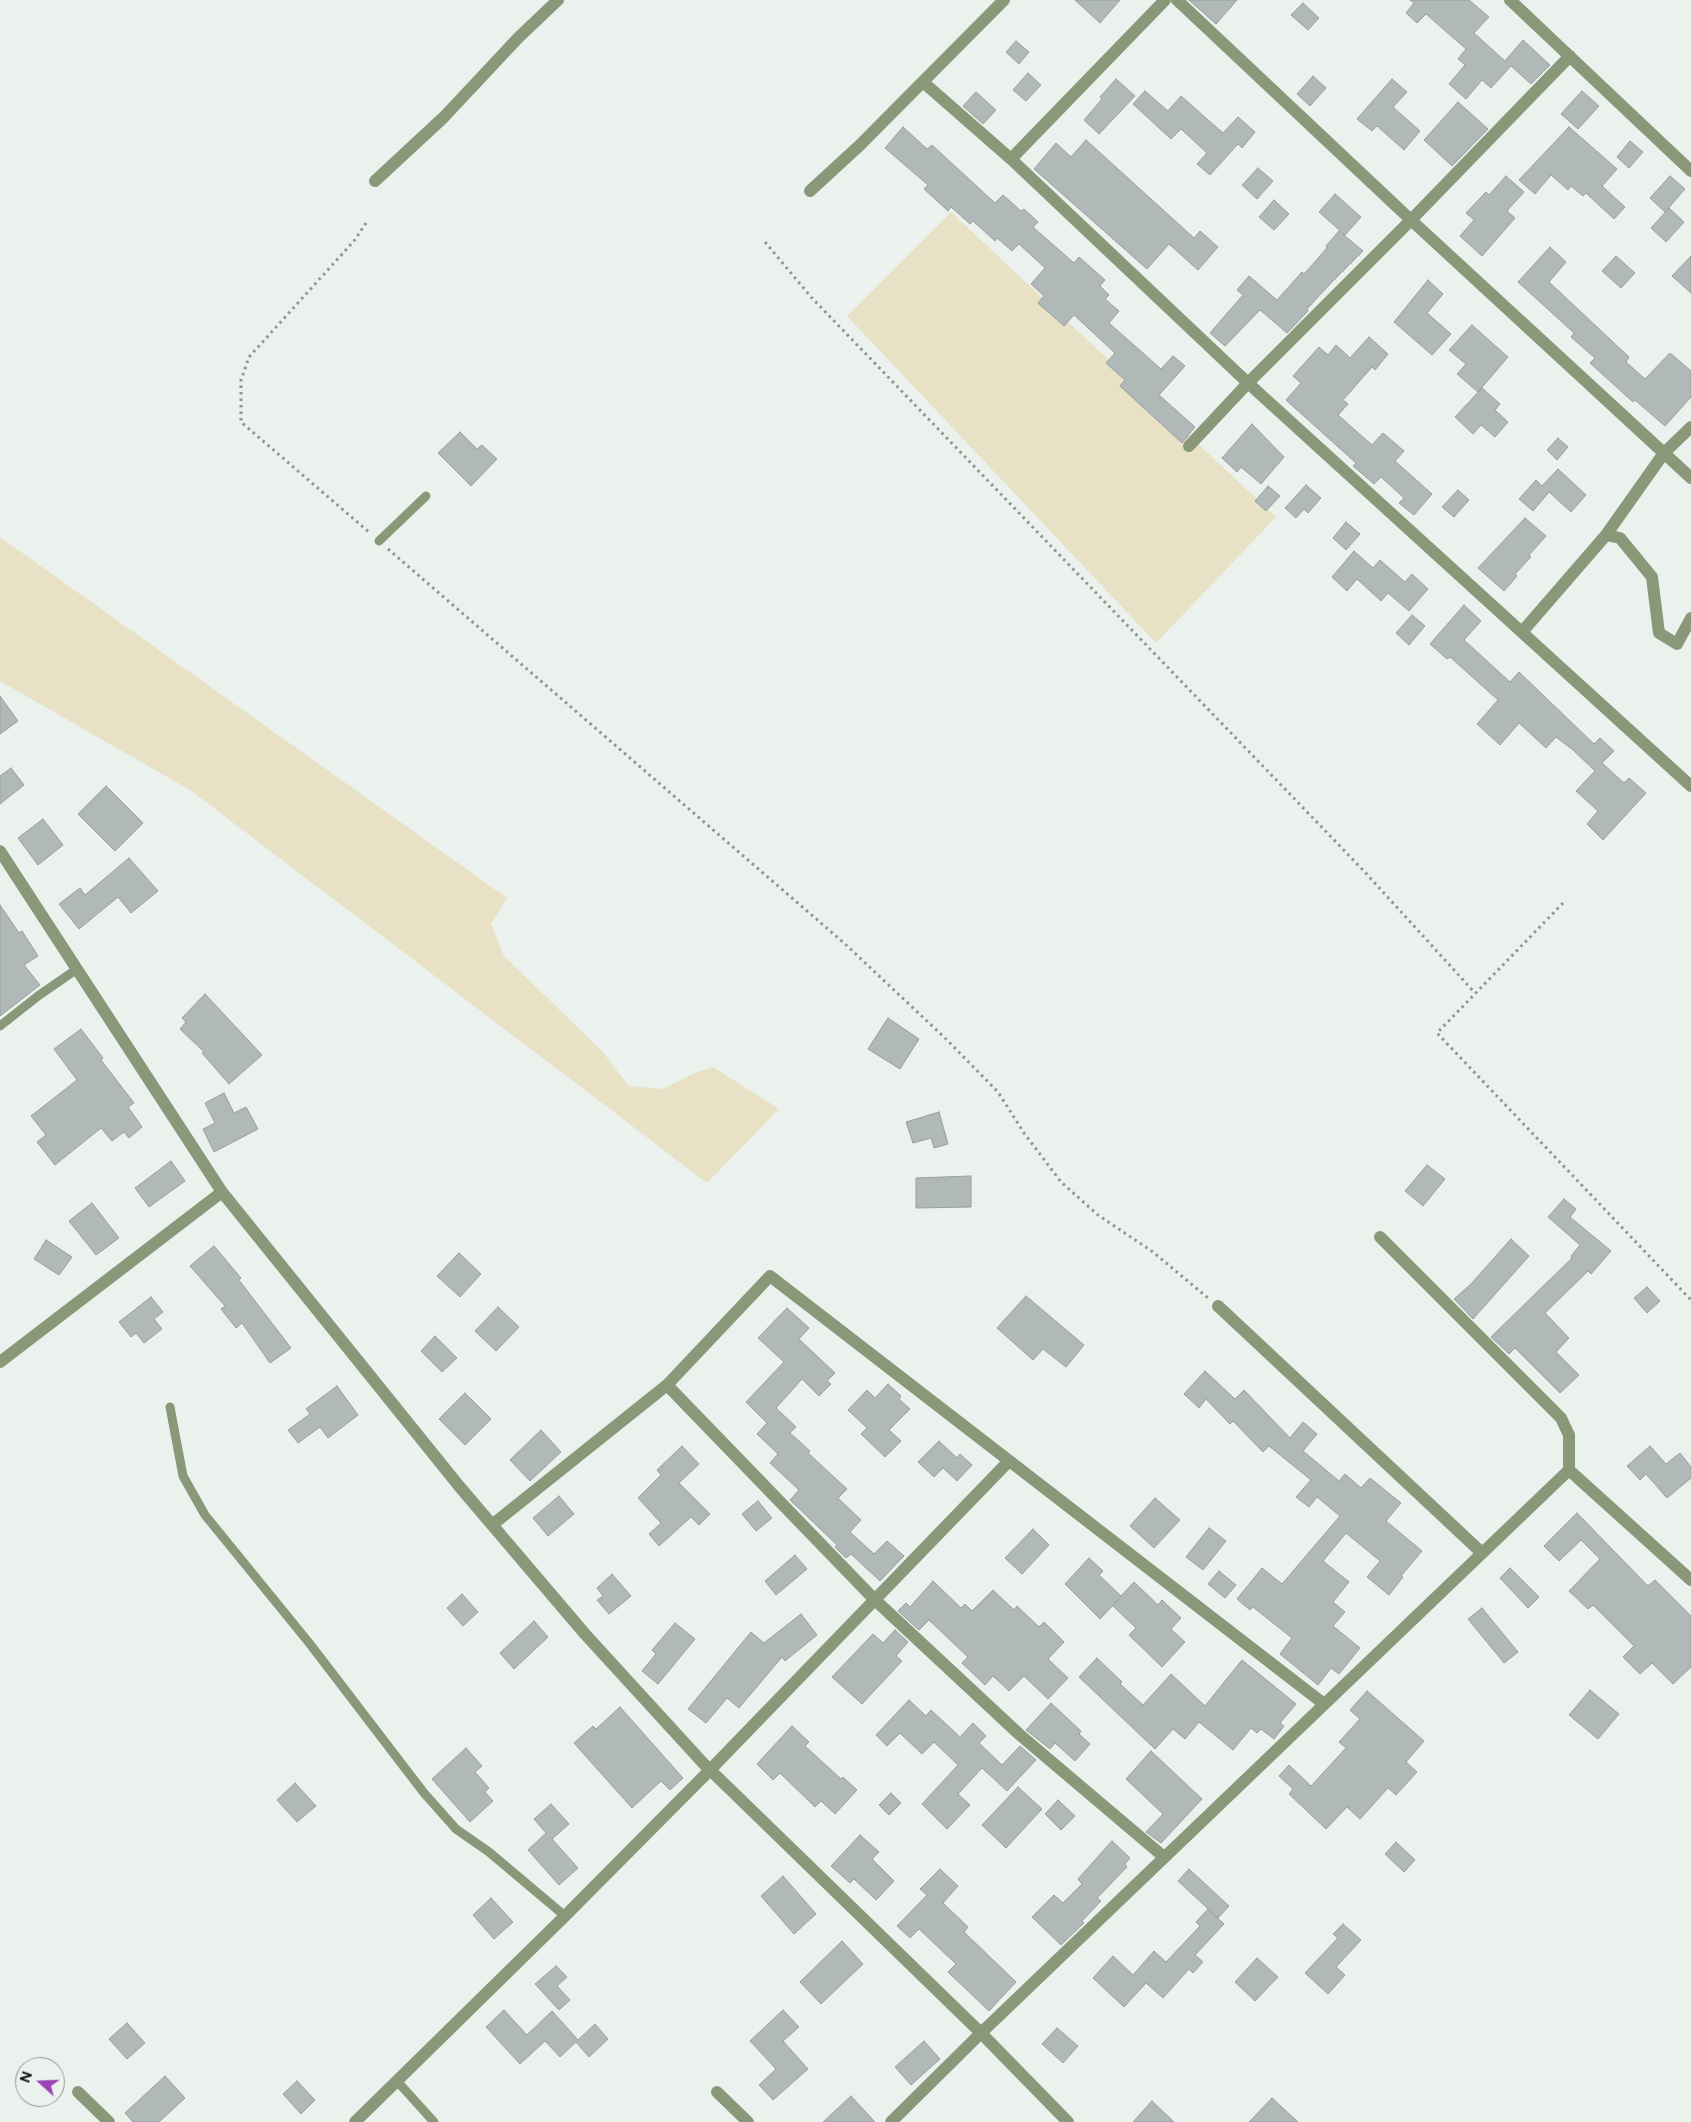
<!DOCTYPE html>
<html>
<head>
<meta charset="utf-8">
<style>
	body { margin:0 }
	#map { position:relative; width:1691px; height:2122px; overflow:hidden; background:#ebf1ed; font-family:Figtree,sans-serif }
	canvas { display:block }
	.north { position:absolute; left:15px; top:2057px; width:50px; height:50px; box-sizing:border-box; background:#ebf1ed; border:1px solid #919693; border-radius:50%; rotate:290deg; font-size:14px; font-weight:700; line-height:20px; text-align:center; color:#0b0d0c }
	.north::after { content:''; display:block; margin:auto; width:18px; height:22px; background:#9944b2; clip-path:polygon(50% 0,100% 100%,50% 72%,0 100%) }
</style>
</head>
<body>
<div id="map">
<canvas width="1691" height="2122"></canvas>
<div class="north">N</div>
</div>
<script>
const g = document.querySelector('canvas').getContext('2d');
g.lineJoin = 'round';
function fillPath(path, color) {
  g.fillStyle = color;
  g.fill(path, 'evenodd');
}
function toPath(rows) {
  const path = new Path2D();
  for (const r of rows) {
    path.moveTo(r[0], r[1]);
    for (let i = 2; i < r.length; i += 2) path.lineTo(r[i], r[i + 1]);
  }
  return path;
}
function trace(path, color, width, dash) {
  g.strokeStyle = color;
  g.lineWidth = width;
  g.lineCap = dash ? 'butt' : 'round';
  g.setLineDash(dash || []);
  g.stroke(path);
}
fillPath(toPath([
	[951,212,1276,517,1156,643,847,316],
	[0,537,507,898,491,924,504,956,602,1051,629,1086,663,1089,695,1073,713,1067,779,1109,707,1183,190,790,0,681]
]), '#e8e1c6');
const building = toPath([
	[1075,0,1120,0,1100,23,1075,0],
	[1189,0,1237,0,1216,24,1189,0],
	[1410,0,1469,0,1489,17,1474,33,1505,61,1523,40,1550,65,1531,84,1511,66,1491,88,1482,80,1466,99,1449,84,1465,65,1458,59,1466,49,1426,14,1417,23,1406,13,1414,3,1410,0],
	[1303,3,1319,18,1308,30,1291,15,1303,3],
	[1016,41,1029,52,1019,64,1006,52,1016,41],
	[1028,73,1041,85,1026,101,1013,90,1028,73],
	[1313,76,1326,88,1310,106,1297,94,1313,76],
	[1116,79,1135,96,1099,134,1084,120,1102,99,1100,97,1116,79],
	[1392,79,1407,92,1393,107,1420,131,1404,150,1377,126,1372,131,1357,119,1392,79],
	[1145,91,1168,111,1181,96,1223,133,1238,117,1255,132,1242,148,1238,144,1210,175,1197,164,1207,153,1181,129,1171,139,1133,104,1145,91],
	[1582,91,1599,106,1578,129,1561,114,1582,91],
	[976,92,996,110,983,124,963,106,976,92],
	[1458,102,1488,129,1452,166,1424,140,1458,102],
	[903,127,927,149,932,145,995,203,1003,195,1021,211,1024,209,1038,222,1033,227,1074,263,1079,257,1105,280,1100,286,1109,295,1105,299,1119,311,1109,323,1161,369,1173,356,1185,366,1159,395,1195,427,1182,443,1120,386,1125,380,1106,363,1115,353,1074,315,1064,326,1038,303,1044,296,1031,284,1045,268,1019,244,1012,251,997,238,995,241,973,221,970,224,951,207,948,211,924,189,928,185,885,148,903,127],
	[1569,127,1617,169,1602,186,1625,207,1614,219,1586,193,1583,196,1571,186,1568,190,1551,175,1535,194,1519,180,1569,127],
	[1086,140,1194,238,1200,231,1218,247,1198,270,1169,244,1147,269,1034,169,1056,143,1071,157,1086,140],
	[1630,141,1643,152,1629,168,1617,157,1630,141],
	[1258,168,1273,181,1257,199,1242,185,1258,168],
	[1506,176,1524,192,1507,211,1515,218,1482,256,1460,236,1474,220,1466,213,1486,192,1489,195,1506,176],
	[1670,176,1685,189,1665,212,1650,198,1670,176],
	[1335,194,1361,217,1345,235,1319,212,1335,194],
	[1274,200,1289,214,1274,230,1259,217,1274,200],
	[1669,208,1684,222,1666,242,1651,228,1669,208],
	[1339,231,1363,251,1330,284,1307,309,1308,311,1287,333,1260,310,1225,346,1210,333,1243,295,1237,290,1249,276,1277,300,1302,272,1304,274,1327,248,1326,246,1339,231],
	[1550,247,1566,262,1549,282,1629,357,1626,362,1645,379,1670,353,1691,371,1691,397,1665,426,1635,400,1633,402,1590,363,1595,358,1571,337,1574,333,1518,282,1550,247],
	[1616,256,1635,273,1621,288,1602,271,1616,256],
	[1691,256,1691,293,1672,276,1691,256],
	[1428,280,1443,294,1427,313,1451,334,1432,355,1394,322,1428,280],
	[1472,325,1508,357,1478,392,1457,374,1466,364,1449,350,1472,325],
	[1369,337,1388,354,1375,370,1372,367,1343,400,1348,404,1338,415,1372,445,1383,433,1404,451,1395,461,1432,494,1414,515,1399,503,1404,498,1381,477,1374,484,1353,466,1356,463,1286,400,1301,383,1293,376,1319,347,1328,355,1336,345,1350,358,1369,337],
	[1482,388,1500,404,1495,410,1508,422,1495,437,1481,425,1473,434,1455,417,1482,388],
	[1252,424,1284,457,1261,484,1241,467,1237,472,1222,458,1252,424],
	[460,432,477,449,482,445,497,459,471,486,438,453,460,432],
	[1558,438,1568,447,1557,460,1547,450,1558,438],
	[1558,469,1586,495,1571,512,1549,492,1533,511,1519,499,1536,480,1542,486,1558,469],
	[1306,485,1321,498,1308,513,1304,509,1296,518,1285,508,1306,485],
	[1268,486,1280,496,1266,511,1255,501,1268,486],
	[1458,490,1469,500,1454,517,1442,507,1458,490],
	[1525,518,1546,536,1529,555,1531,557,1515,574,1517,576,1504,591,1478,568,1525,518],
	[1346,522,1360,534,1346,550,1333,538,1346,522],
	[1354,551,1373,568,1380,560,1405,582,1412,574,1428,589,1409,611,1388,593,1381,601,1357,579,1347,591,1332,577,1354,551],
	[1464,605,1481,621,1464,640,1510,682,1519,672,1594,744,1600,738,1614,751,1602,763,1624,783,1629,778,1646,793,1603,840,1587,824,1598,811,1576,791,1595,771,1573,750,1556,737,1546,748,1519,723,1500,745,1477,724,1498,700,1450,657,1447,659,1430,644,1464,605],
	[1412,615,1425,626,1409,645,1396,633,1412,615],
	[0,696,18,721,0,734,0,696],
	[11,768,24,785,0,804,0,776,11,768],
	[106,786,143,823,115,851,78,814,106,786],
	[43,819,63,845,38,865,18,838,43,819],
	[129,858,158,891,131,913,118,897,79,929,59,904,80,888,85,895,129,858],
	[0,905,19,933,22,931,38,956,24,965,40,985,0,1016,0,905],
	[205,994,262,1055,229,1084,202,1053,204,1052,180,1029,186,1022,182,1018,205,994],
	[888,1018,919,1039,900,1069,868,1049,888,1018],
	[81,1029,103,1058,101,1060,134,1103,128,1107,142,1127,129,1138,124,1132,112,1141,101,1128,55,1165,37,1142,46,1135,31,1116,77,1080,54,1049,81,1029],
	[224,1093,234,1113,246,1107,258,1129,214,1152,203,1129,215,1123,205,1103,224,1093],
	[939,1112,948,1144,934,1148,931,1138,913,1143,906,1122,939,1112],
	[171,1161,185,1181,149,1207,135,1188,171,1161],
	[1427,1165,1445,1179,1423,1206,1405,1191,1427,1165],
	[971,1176,971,1207,916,1208,916,1178,971,1176],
	[1564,1199,1576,1209,1570,1217,1611,1251,1591,1274,1588,1271,1545,1313,1569,1338,1556,1352,1579,1375,1560,1393,1515,1348,1509,1354,1491,1337,1572,1258,1571,1256,1580,1245,1548,1217,1564,1199],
	[92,1203,119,1238,96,1255,69,1221,92,1203],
	[1511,1239,1529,1256,1473,1319,1454,1299,1471,1284,1511,1239],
	[46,1240,72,1257,59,1275,34,1259,46,1240],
	[214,1246,241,1278,239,1280,291,1348,270,1363,242,1323,236,1328,221,1309,225,1306,190,1266,214,1246],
	[459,1253,481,1274,460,1297,437,1276,459,1253],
	[1647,1287,1660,1301,1647,1313,1634,1298,1647,1287],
	[1026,1296,1084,1345,1066,1367,1043,1349,1033,1360,997,1328,1026,1296],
	[151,1297,163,1312,154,1319,162,1329,144,1343,136,1333,131,1337,119,1322,151,1297],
	[498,1307,519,1327,496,1351,475,1331,498,1307],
	[787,1308,809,1328,799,1339,835,1373,827,1381,831,1384,819,1396,802,1379,776,1408,796,1427,790,1433,810,1451,808,1453,847,1489,838,1498,861,1520,850,1532,874,1554,887,1541,904,1556,880,1581,851,1554,846,1558,835,1547,837,1545,790,1500,799,1490,770,1463,778,1454,757,1434,767,1423,746,1402,784,1362,758,1338,787,1308],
	[435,1336,457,1358,442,1372,421,1351,435,1336],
	[1205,1371,1235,1399,1244,1390,1290,1438,1303,1422,1317,1434,1303,1451,1339,1481,1345,1474,1361,1488,1370,1478,1401,1503,1386,1521,1422,1551,1401,1576,1403,1577,1389,1595,1367,1577,1380,1561,1346,1533,1323,1561,1349,1582,1333,1602,1345,1612,1333,1626,1360,1648,1339,1674,1331,1668,1318,1685,1280,1654,1292,1638,1253,1607,1250,1610,1237,1599,1262,1568,1282,1584,1340,1516,1317,1497,1309,1507,1296,1497,1311,1480,1269,1446,1263,1452,1233,1421,1230,1424,1206,1399,1199,1408,1184,1394,1205,1371],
	[888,1384,901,1396,899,1399,910,1409,889,1430,901,1441,885,1457,861,1434,867,1428,848,1410,867,1390,875,1398,888,1384],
	[337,1386,358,1415,328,1438,320,1427,298,1443,288,1430,310,1414,306,1409,337,1386],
	[465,1393,491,1419,465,1445,439,1419,465,1393],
	[541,1430,561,1452,530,1481,510,1460,541,1430],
	[939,1441,957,1458,960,1454,972,1465,957,1481,943,1468,934,1477,918,1462,939,1441],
	[682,1446,699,1464,679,1483,710,1514,699,1525,691,1517,659,1546,649,1534,661,1523,638,1498,661,1475,657,1470,682,1446],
	[1650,1446,1666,1464,1680,1453,1691,1467,1691,1478,1667,1498,1646,1474,1640,1480,1627,1466,1650,1446],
	[559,1496,574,1514,548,1536,533,1518,559,1496],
	[1155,1498,1180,1520,1154,1548,1130,1526,1155,1498],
	[758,1501,772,1518,756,1531,742,1514,758,1501],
	[1577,1513,1648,1586,1655,1580,1691,1616,1691,1667,1673,1684,1652,1663,1640,1674,1623,1657,1634,1646,1593,1605,1588,1609,1569,1591,1600,1559,1581,1540,1559,1561,1544,1546,1577,1513],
	[1209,1528,1226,1541,1203,1570,1186,1557,1209,1528],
	[1033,1529,1049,1545,1022,1574,1005,1558,1033,1529],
	[795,1555,807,1569,776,1595,765,1581,795,1555],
	[1089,1558,1103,1571,1099,1575,1121,1596,1134,1582,1158,1605,1162,1600,1181,1618,1171,1629,1185,1642,1162,1667,1129,1635,1136,1628,1113,1606,1119,1599,1100,1619,1065,1584,1089,1558],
	[1510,1568,1539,1597,1528,1608,1500,1578,1510,1568],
	[1219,1571,1236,1585,1225,1598,1208,1584,1219,1571],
	[612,1574,631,1596,609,1614,597,1600,603,1596,597,1588,612,1574],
	[933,1581,961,1608,965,1604,972,1611,993,1590,1014,1610,1017,1606,1039,1627,1044,1622,1064,1642,1048,1659,1068,1678,1048,1699,1024,1676,1009,1691,993,1676,985,1685,962,1663,968,1657,929,1620,919,1630,898,1611,906,1603,910,1607,933,1581],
	[462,1594,478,1612,463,1626,447,1608,462,1594],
	[1482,1608,1518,1652,1504,1663,1468,1619,1482,1608],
	[801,1614,817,1635,785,1661,782,1657,739,1708,727,1698,706,1723,688,1709,751,1632,764,1643,801,1614],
	[534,1621,548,1637,514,1669,500,1653,534,1621],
	[675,1623,695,1639,658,1684,642,1671,656,1654,652,1650,675,1623],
	[895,1630,908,1642,896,1656,902,1661,862,1704,832,1677,873,1634,883,1643,895,1630],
	[1097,1658,1122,1682,1120,1684,1143,1705,1171,1674,1205,1706,1242,1660,1296,1704,1280,1723,1284,1726,1274,1739,1261,1729,1257,1733,1251,1728,1233,1750,1199,1722,1185,1739,1173,1729,1155,1749,1079,1677,1097,1658],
	[1590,1690,1619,1714,1598,1739,1569,1715,1590,1690],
	[1367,1691,1424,1741,1406,1762,1417,1772,1396,1795,1388,1788,1360,1819,1347,1807,1326,1829,1289,1794,1293,1789,1279,1776,1289,1765,1311,1786,1346,1748,1339,1742,1360,1719,1350,1710,1367,1691],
	[909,1700,926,1716,931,1710,960,1737,973,1723,986,1736,979,1743,1002,1765,1020,1746,1036,1760,1007,1791,982,1768,958,1794,970,1805,947,1829,922,1804,958,1765,934,1742,922,1754,900,1733,887,1746,876,1735,909,1700],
	[1051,1703,1081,1731,1079,1734,1090,1744,1075,1761,1055,1743,1050,1749,1026,1730,1051,1703],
	[620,1707,683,1778,670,1790,661,1781,632,1808,574,1743,593,1726,596,1729,620,1707],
	[792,1726,809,1742,805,1746,841,1779,843,1777,857,1790,835,1814,821,1801,815,1807,780,1773,773,1780,757,1764,792,1726],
	[466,1748,482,1766,475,1772,489,1788,485,1792,493,1801,470,1822,432,1779,466,1748],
	[1151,1751,1202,1799,1161,1843,1146,1832,1163,1814,1126,1779,1151,1751],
	[295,1783,316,1806,297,1822,277,1800,295,1783],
	[1018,1787,1042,1809,1006,1848,982,1825,1018,1787],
	[891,1793,901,1803,889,1815,879,1805,891,1793],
	[1058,1800,1075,1816,1061,1830,1045,1814,1058,1800],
	[551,1804,569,1824,552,1839,578,1868,559,1885,528,1850,546,1833,534,1819,551,1804],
	[860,1835,879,1852,872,1859,894,1881,876,1900,854,1879,850,1883,831,1866,860,1835],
	[1112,1841,1130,1858,1125,1864,1127,1867,1097,1898,1101,1901,1082,1921,1084,1923,1061,1945,1032,1917,1054,1895,1063,1903,1082,1884,1078,1879,1112,1841],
	[1396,1842,1415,1860,1404,1872,1385,1854,1396,1842],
	[940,1869,958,1886,943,1903,968,1927,964,1932,1016,1982,989,2011,948,1972,956,1964,919,1929,910,1938,897,1926,927,1895,920,1889,940,1869],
	[1189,1869,1229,1906,1218,1918,1178,1881,1189,1869],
	[783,1876,816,1914,794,1934,761,1896,783,1876],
	[491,1898,513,1922,494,1939,473,1915,491,1898],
	[1208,1909,1224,1924,1195,1955,1203,1962,1193,1973,1189,1969,1163,1998,1146,1983,1124,2007,1093,1978,1113,1956,1133,1975,1154,1951,1166,1962,1200,1926,1196,1922,1208,1909],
	[1343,1924,1361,1940,1336,1967,1345,1975,1328,1994,1305,1973,1338,1938,1333,1934,1343,1924],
	[842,1941,863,1964,821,2004,800,1982,842,1941],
	[1257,1958,1278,1977,1255,2001,1235,1982,1257,1958],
	[556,1966,567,1977,557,1986,570,2000,559,2010,535,1984,556,1966],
	[504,2010,527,2035,552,2011,578,2040,595,2024,608,2039,589,2057,576,2042,560,2057,545,2041,520,2064,486,2027,504,2010],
	[783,2010,799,2027,783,2041,808,2069,773,2100,759,2085,776,2069,750,2041,783,2010],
	[127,2023,145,2043,127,2059,109,2039,127,2023],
	[1057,2028,1078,2046,1063,2063,1042,2044,1057,2028],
	[924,2041,940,2059,911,2085,895,2067,924,2041],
	[165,2076,185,2098,159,2122,133,2122,125,2113,165,2076],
	[297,2081,315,2100,301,2114,283,2094,297,2081],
	[851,2096,875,2122,823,2122,851,2096],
	[1272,2098,1298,2122,1249,2122,1272,2098],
	[1152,2101,1174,2122,1133,2122,1152,2101]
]);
fillPath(building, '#b1b9b8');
trace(building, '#979f9e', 1);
trace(toPath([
	[366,223,354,241,249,357,241,380,241,422,370,533],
	[765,242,811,297,1362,869,1475,993],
	[388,549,844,943,945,1038,998,1092,1024,1133,1061,1182,1098,1215,1153,1252,1208,1298],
	[1563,903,1437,1033,1691,1300]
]), '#8f9491', 3, [2.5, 4]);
trace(toPath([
	[379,541,426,496],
	[0,1026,38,996,77,969],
	[170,1407,183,1476,205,1515,310,1644,424,1793,456,1829,489,1852,565,1916],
	[397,2081,434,2122]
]), '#8a987a', 9);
trace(toPath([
	[1177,0,1411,220,1691,478],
	[1510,0,1691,171],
	[923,82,1011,159,1248,383,1691,786],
	[1011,159,1165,0],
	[375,181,444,117,518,38,558,0],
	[810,191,860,145,1004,0],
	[1189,446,1248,383,1411,220,1570,56],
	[1606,535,1620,538,1652,577,1659,633,1677,644,1691,618],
	[1522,632,1606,535,1664,453,1691,427],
	[0,851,222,1192,459,1486,585,1634,703,1763,981,2033,1068,2122],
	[1380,1237,1561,1418,1569,1435,1569,1470],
	[1218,1306,1482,1553],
	[0,1362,222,1192],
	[667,1385,874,1599,1020,1735,1164,1857],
	[492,1525,667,1385,770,1276,1324,1704],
	[78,2092,109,2122],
	[717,2092,748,2122],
	[355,2122,565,1916,710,1770,1009,1461],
	[891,2122,981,2033,1569,1470,1691,1580]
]), '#8a987a', 12);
</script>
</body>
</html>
